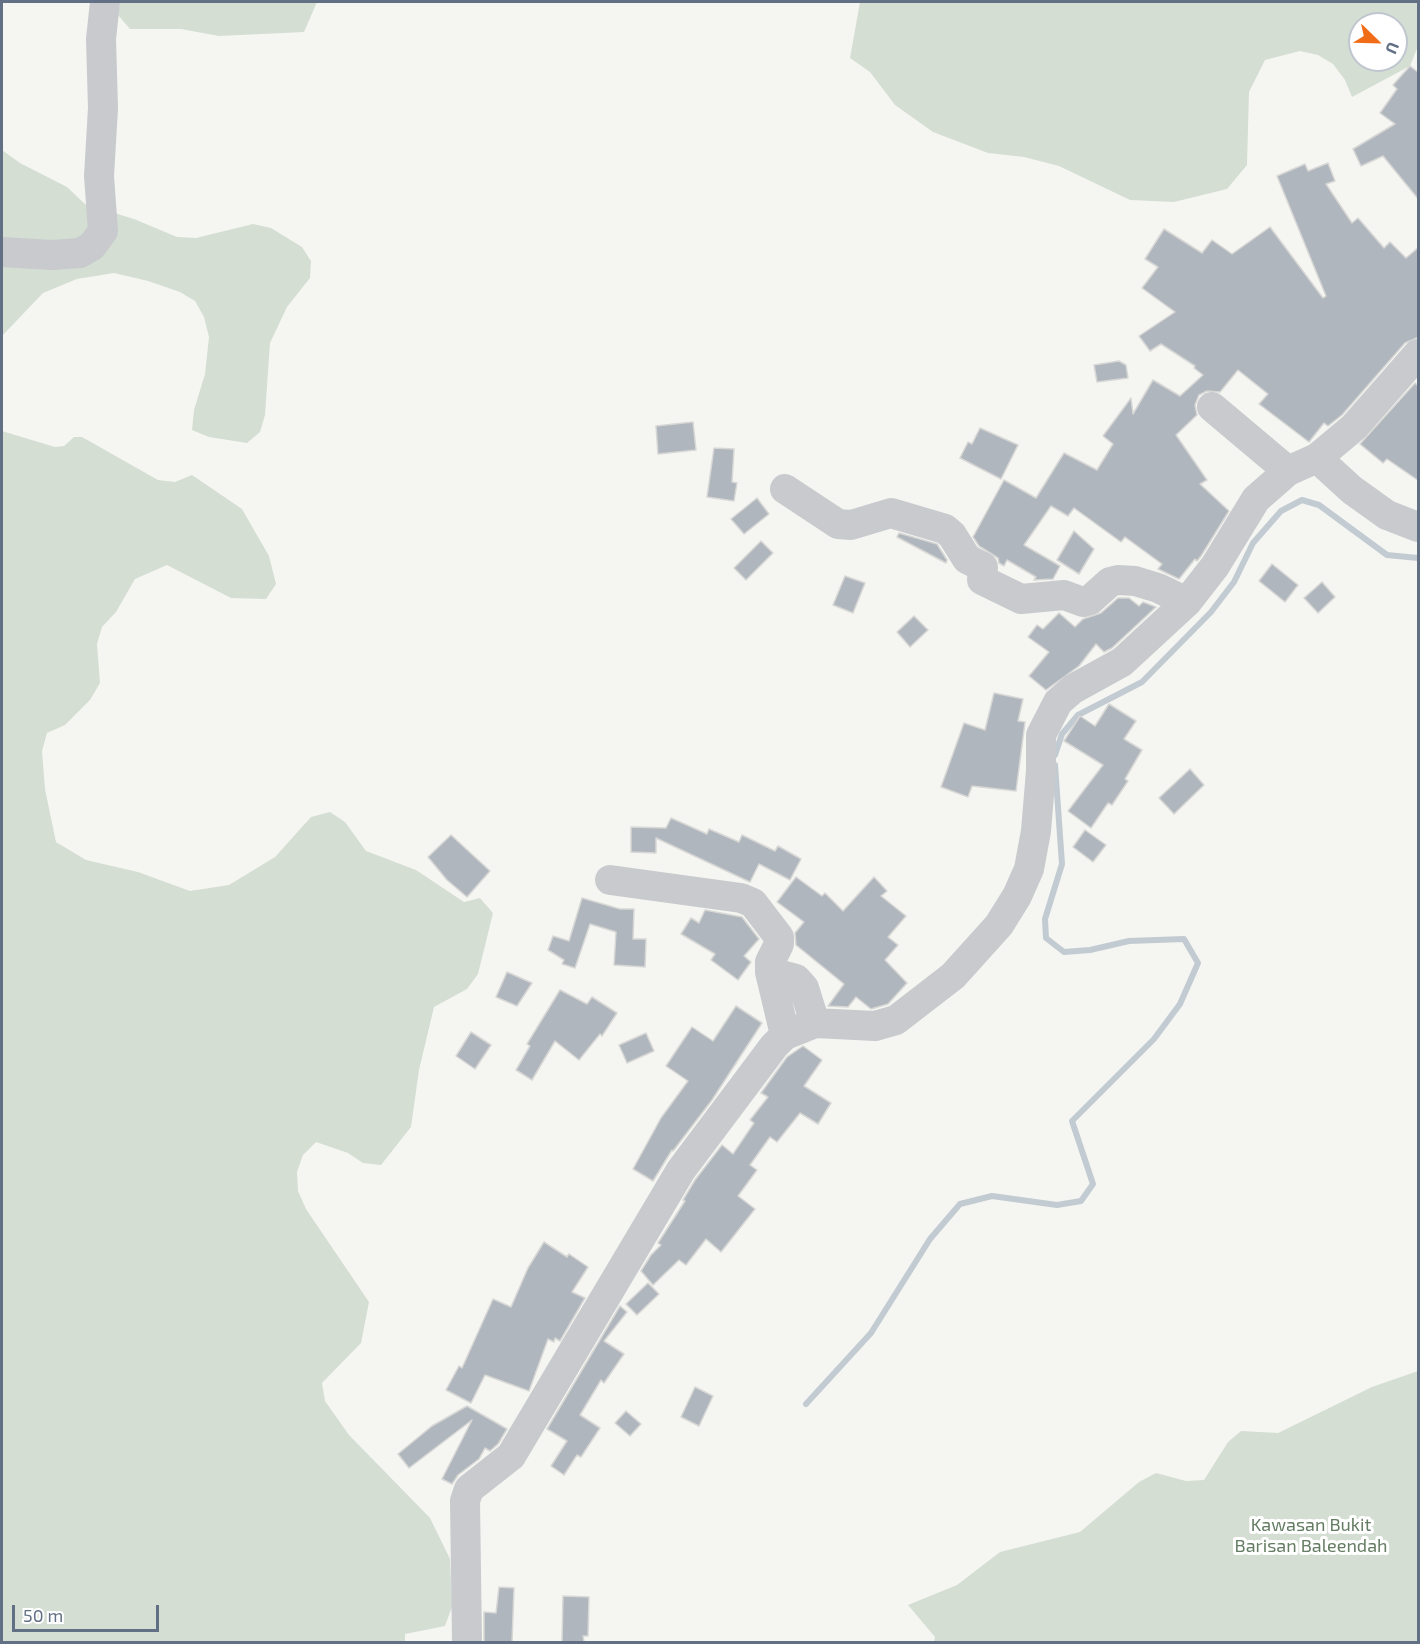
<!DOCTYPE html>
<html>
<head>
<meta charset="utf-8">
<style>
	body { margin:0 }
	#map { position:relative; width:1420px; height:1644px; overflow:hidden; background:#f5f6f2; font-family:"Exo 2",sans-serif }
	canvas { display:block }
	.frame { position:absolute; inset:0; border:3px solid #627086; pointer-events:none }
	.north { position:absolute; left:1348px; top:12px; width:60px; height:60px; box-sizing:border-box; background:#fff; border:2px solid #c0c6cf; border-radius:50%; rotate:113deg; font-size:16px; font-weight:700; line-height:24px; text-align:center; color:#627086 }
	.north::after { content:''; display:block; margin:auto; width:21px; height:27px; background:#f16c17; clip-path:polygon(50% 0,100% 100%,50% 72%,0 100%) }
	.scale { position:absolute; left:12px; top:1605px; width:147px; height:27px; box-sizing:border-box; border:3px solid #627086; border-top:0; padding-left:8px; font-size:18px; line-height:21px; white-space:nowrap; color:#627086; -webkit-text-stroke:4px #fff; paint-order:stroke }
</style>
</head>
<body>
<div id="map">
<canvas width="1420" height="1644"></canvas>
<div class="frame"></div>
<div class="north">U</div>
<div class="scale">50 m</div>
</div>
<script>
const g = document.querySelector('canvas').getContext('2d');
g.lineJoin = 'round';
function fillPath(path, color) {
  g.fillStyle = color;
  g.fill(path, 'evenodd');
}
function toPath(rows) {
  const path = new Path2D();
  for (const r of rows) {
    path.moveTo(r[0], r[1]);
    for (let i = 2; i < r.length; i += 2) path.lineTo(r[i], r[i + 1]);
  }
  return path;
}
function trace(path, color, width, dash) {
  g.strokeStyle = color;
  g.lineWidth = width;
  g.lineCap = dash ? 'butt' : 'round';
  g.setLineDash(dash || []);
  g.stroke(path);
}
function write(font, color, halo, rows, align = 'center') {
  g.font = font + ' "Exo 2",sans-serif';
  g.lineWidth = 6;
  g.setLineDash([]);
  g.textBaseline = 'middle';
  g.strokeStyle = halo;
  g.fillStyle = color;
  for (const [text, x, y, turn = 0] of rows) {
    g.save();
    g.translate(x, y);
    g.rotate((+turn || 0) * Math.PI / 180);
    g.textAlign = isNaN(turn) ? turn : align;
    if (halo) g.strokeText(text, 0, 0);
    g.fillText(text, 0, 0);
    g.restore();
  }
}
fillPath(toPath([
	[120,2,317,2,304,32,219,36,181,29,130,29,118,15],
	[860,2,1418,2,1418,46,1410,66,1352,97,1345,80,1333,64,1318,55,1300,51,1265,60,1249,92,1247,165,1227,189,1174,202,1130,200,1059,166,1024,157,988,153,933,132,895,105,870,72,850,58],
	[1360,24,1396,24,1396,60,1360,60],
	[2,150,20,163,67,187,85,204,134,219,177,237,196,238,253,224,271,228,302,247,311,261,310,278,287,307,270,343,265,415,260,432,247,443,209,437,192,430,194,410,205,374,209,337,204,317,195,301,180,292,148,281,114,273,77,279,43,293,2,336],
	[2,431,55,447,64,446,74,437,82,437,158,480,175,482,192,475,242,509,269,556,276,584,266,599,231,598,167,565,135,579,116,612,102,627,97,644,100,683,90,700,65,725,47,733,42,751,45,789,56,842,86,860,138,872,190,891,229,885,275,857,311,817,330,812,345,822,366,851,416,870,464,902,480,898,493,913,478,974,467,989,434,1007,419,1070,411,1127,381,1165,363,1163,348,1153,316,1142,303,1155,297,1172,298,1191,306,1209,369,1302,361,1343,322,1383,325,1401,349,1435,430,1518,450,1559,452,1607,445,1626,405,1634,405,1642,2,1642],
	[1418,1371,1418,1642,934,1642,935,1637,908,1605,957,1585,1000,1552,1080,1532,1139,1482,1156,1473,1186,1481,1204,1480,1228,1442,1241,1431,1278,1433,1372,1387]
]), '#d5ded3');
trace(toPath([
	[1055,755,1062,734,1078,715,1142,682,1211,612,1234,582,1253,543,1281,511,1302,500,1319,505,1387,555,1418,558],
	[806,1404,871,1333,930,1239,960,1204,992,1196,1057,1205,1081,1201,1093,1184,1072,1121,1154,1039,1180,1004,1198,963,1184,939,1129,941,1090,950,1064,952,1046,938,1045,919,1062,864,1055,765]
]), '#c3cbd2', 6);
const building = toPath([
	[1410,66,1419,73,1419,200,1383,156,1361,166,1353,149,1395,124,1380,113,1397,89,1393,85,1410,66],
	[1328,163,1335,181,1326,184,1352,223,1358,218,1384,248,1390,242,1406,258,1419,247,1419,337,1405,343,1342,415,1328,426,1324,423,1309,442,1259,404,1268,394,1238,370,1220,392,1207,391,1199,395,1195,405,1197,415,1176,435,1207,480,1200,484,1229,511,1201,556,1197,561,1195,559,1179,579,1158,569,1162,564,1125,537,1121,542,1074,508,1068,516,1051,506,1024,545,1060,566,1053,579,1034,580,1036,577,1007,560,1004,566,999,563,998,558,979,546,973,537,1004,480,1036,498,1064,453,1097,470,1113,444,1103,436,1131,398,1133,414,1153,380,1180,396,1203,375,1194,368,1195,366,1161,344,1150,351,1139,336,1175,312,1142,288,1158,267,1145,259,1164,229,1202,253,1212,240,1232,254,1270,227,1323,298,1326,296,1277,176,1305,164,1308,171,1328,163],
	[1119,361,1126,365,1128,378,1097,382,1094,365,1119,361],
	[1415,383,1419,387,1419,481,1387,459,1383,463,1360,444,1415,383],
	[693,422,696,450,658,454,656,426,693,422],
	[980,428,1018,445,1001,479,960,458,968,442,972,444,980,428],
	[714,448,734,449,732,482,737,483,734,501,707,497,714,448],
	[757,498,769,514,744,534,731,519,757,498],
	[1074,531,1094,549,1079,574,1057,560,1074,531],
	[899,533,937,544,947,560,946,563,897,537,899,533],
	[761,541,773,553,746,580,734,568,761,541],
	[1272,564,1298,585,1285,602,1259,581,1272,564],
	[845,576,865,583,853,613,833,605,845,576],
	[1322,582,1335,597,1318,613,1304,598,1322,582],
	[1118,598,1129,598,1139,606,1143,602,1156,607,1112,648,1104,652,1096,644,1079,666,1046,690,1029,676,1049,652,1028,637,1037,625,1043,629,1059,613,1075,627,1083,619,1101,613,1118,598],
	[914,616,928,630,910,647,897,632,914,616],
	[994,693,1023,699,1018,721,1025,722,1016,791,972,786,968,797,941,787,964,723,985,730,994,693],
	[1109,704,1136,721,1124,739,1142,750,1125,779,1128,781,1112,805,1108,803,1091,828,1068,811,1103,765,1064,741,1080,716,1095,726,1109,704],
	[1190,769,1204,785,1174,814,1159,798,1190,769],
	[671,818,707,834,709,829,739,842,742,835,775,851,778,846,801,859,790,880,759,864,750,882,656,838,656,853,631,852,631,827,666,828,671,818],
	[1085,830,1106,845,1093,862,1073,847,1085,830],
	[451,835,490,871,467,897,447,880,428,857,451,835],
	[796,877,822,896,825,893,843,911,874,877,887,891,881,896,906,916,888,937,898,945,885,960,907,983,888,1004,871,1009,856,997,848,1007,828,1006,844,984,796,945,795,933,804,922,777,902,796,877],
	[582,898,620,909,634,909,633,939,646,939,645,967,614,965,616,932,590,924,575,968,562,964,564,960,548,950,553,936,569,941,582,898],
	[705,910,742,917,759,939,744,956,751,962,738,980,711,960,715,954,681,934,691,918,699,923,705,910],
	[507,972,532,983,517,1006,496,997,507,972],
	[560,990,587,1004,592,997,617,1013,602,1036,600,1034,579,1060,555,1041,532,1080,516,1070,530,1046,527,1044,560,990],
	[736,1006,762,1023,712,1100,673,1151,672,1150,653,1181,633,1169,661,1118,688,1081,666,1066,692,1027,713,1041,736,1006],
	[471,1032,491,1045,475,1069,456,1056,471,1032],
	[646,1033,654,1051,627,1063,619,1045,646,1033],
	[803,1046,822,1060,804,1086,831,1103,818,1124,800,1113,777,1142,770,1137,750,1165,757,1170,738,1196,755,1209,721,1252,706,1239,686,1265,679,1260,653,1285,641,1271,651,1255,661,1245,658,1243,685,1201,683,1200,695,1180,722,1145,733,1154,754,1123,750,1120,768,1097,761,1093,787,1057,803,1046],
	[544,1242,567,1257,569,1254,588,1267,572,1292,585,1298,560,1341,555,1338,554,1342,548,1339,529,1391,485,1375,471,1403,446,1390,459,1366,462,1368,493,1299,511,1307,528,1268,544,1242],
	[648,1283,659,1294,637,1315,626,1304,648,1283],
	[620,1306,627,1312,604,1341,624,1354,604,1383,601,1380,580,1415,600,1428,581,1457,577,1455,564,1475,551,1466,567,1441,547,1429,620,1306],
	[695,1387,713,1396,699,1426,681,1417,695,1387],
	[467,1406,507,1429,498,1444,490,1451,485,1448,479,1459,458,1475,452,1484,442,1479,472,1420,409,1468,398,1454,432,1426,467,1406],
	[626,1411,641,1424,630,1436,615,1423,626,1411],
	[499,1587,514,1588,512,1642,484,1642,484,1612,496,1613,499,1587],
	[563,1596,589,1597,588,1636,583,1636,584,1642,562,1642,563,1596]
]);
fillPath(building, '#b0b6bd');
trace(building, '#d7d7d5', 1.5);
trace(toPath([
	[2,252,52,255,80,253,92,246,103,231,99,176,103,108,101,39,105,2],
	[1212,407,1288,471],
	[1317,458,1354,427,1418,354],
	[785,489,838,524,851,525,891,513,945,529,952,535,967,559,983,567,982,580,1021,599,1064,595,1083,602,1090,600,1110,582,1118,580,1135,581,1158,588,1187,602],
	[610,880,741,898,753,903,779,937,779,944,770,962,770,972,796,979,804,988,815,1023],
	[770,972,785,1035],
	[467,1642,465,1501,469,1489,511,1456,681,1170,774,1046,785,1035,815,1023,875,1026,896,1020,953,976,999,925,1017,896,1029,869,1036,831,1041,771,1041,735,1058,702,1073,689,1122,662,1187,602,1215,566,1256,499,1288,471,1317,458,1352,490,1387,515,1418,527]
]), '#c8cace', 30);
write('18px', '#637c62', '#fff', [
	["Kawasan Bukit",1311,1525],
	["Barisan Baleendah",1311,1546]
]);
</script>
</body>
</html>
